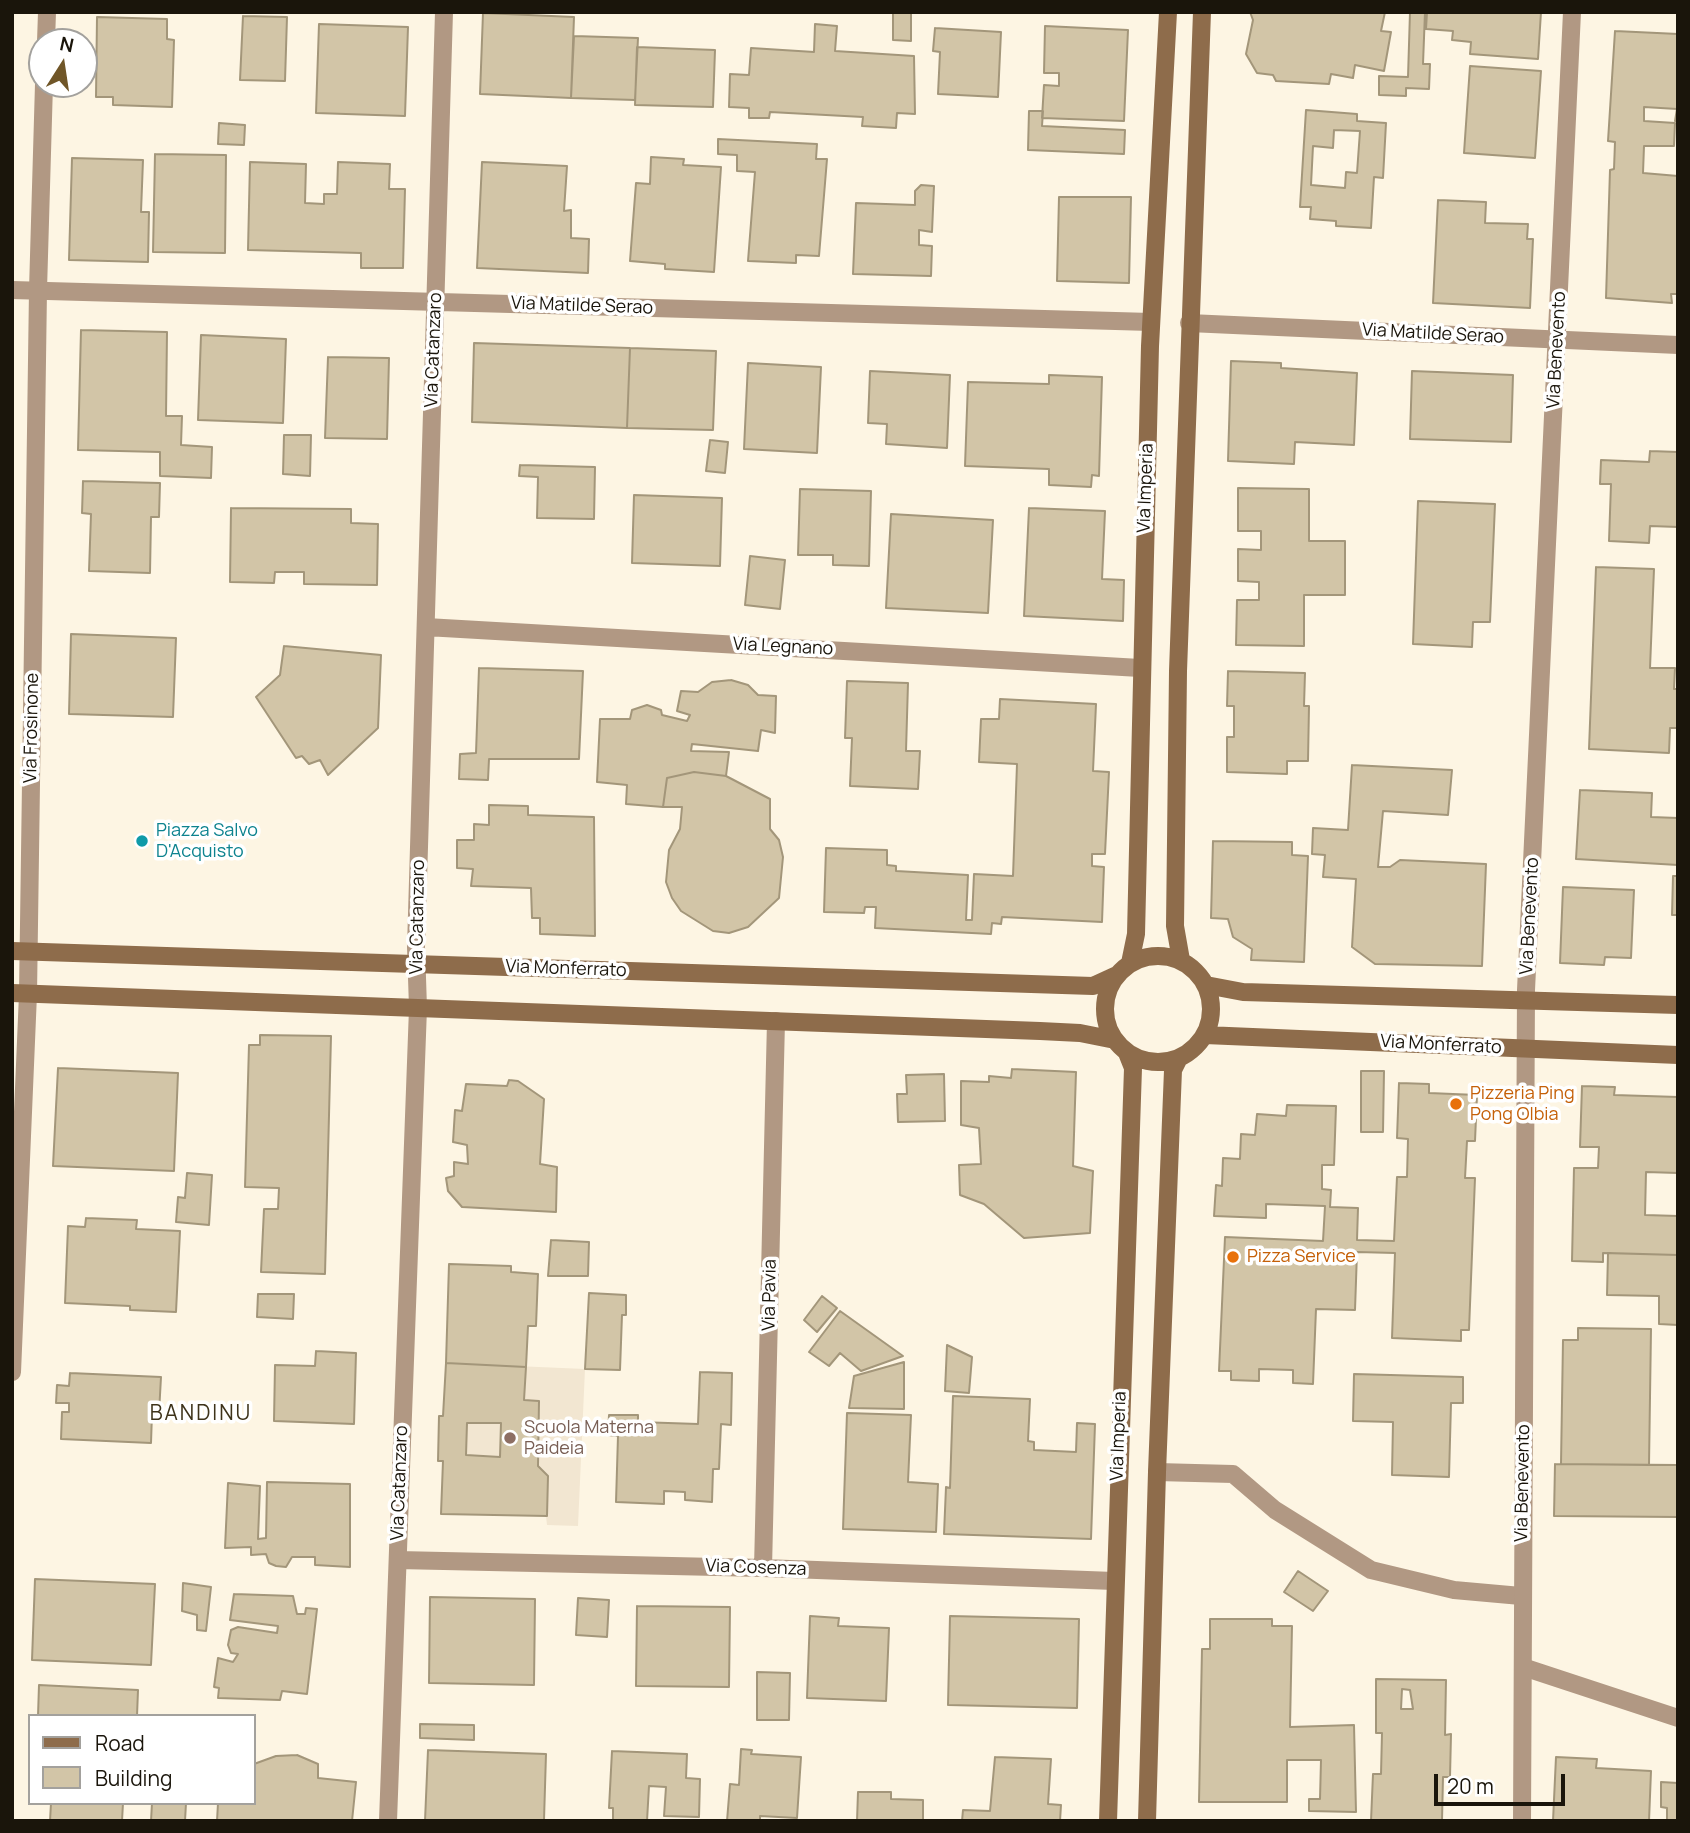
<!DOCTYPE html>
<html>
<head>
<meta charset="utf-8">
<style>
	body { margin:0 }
	#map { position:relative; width:1690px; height:1833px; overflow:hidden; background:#fdf5e3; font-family:Manrope,sans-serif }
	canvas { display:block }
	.frame { position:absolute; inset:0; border:14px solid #1a150b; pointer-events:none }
	.legend { position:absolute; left:28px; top:1714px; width:228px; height:91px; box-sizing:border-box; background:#fff; border:2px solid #a3a19d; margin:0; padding:9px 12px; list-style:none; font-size:21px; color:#1a150b }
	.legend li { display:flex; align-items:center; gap:14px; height:35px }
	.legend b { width:35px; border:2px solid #a3a19d }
	.north { position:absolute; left:28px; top:28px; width:70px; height:70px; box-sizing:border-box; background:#fff; border:2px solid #a3a19d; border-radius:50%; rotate:12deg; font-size:19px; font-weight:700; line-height:28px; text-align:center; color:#1a150b }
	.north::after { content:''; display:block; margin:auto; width:24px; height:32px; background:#705628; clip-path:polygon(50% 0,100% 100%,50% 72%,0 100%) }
	.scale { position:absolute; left:1434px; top:1774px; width:131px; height:32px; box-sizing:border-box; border:4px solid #1a150b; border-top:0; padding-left:9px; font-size:21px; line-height:24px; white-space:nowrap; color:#1a150b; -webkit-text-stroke:5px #fff; paint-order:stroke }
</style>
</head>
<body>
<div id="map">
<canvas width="1690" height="1833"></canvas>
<div class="frame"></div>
<ul class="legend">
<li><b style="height:9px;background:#8e6c4b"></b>Road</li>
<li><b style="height:19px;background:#d2c5a7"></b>Building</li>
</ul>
<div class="north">N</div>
<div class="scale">20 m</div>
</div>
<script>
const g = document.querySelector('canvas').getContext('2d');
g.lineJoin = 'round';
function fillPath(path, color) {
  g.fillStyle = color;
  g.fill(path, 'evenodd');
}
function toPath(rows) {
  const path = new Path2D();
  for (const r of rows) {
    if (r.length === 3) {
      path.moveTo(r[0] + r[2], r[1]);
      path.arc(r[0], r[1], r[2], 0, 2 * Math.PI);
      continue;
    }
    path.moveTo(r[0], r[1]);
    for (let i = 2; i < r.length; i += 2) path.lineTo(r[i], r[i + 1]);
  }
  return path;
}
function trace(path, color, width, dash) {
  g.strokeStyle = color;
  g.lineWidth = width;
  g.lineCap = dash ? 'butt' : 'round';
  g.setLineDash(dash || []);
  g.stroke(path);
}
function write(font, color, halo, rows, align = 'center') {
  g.font = font + ' Manrope,sans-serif';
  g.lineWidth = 7;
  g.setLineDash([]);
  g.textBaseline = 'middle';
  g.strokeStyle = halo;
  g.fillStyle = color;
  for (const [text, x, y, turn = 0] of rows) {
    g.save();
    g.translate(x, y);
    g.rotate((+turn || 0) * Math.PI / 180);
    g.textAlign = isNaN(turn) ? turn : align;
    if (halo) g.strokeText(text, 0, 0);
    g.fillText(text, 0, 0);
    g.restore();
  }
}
fillPath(toPath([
	[446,1363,585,1369,578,1526,547,1525,546,1516,441,1514,443,1461,438,1461,439,1416,443,1416]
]), '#f2e6d1');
const building = toPath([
	[1250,12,1385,12,1381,31,1391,32,1384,71,1355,65,1353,78,1331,74,1329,84,1276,81,1273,75,1257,73,1246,54,1253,20,1250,12],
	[1410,12,1425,12,1423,64,1430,64,1429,89,1406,88,1406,96,1379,95,1379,76,1408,77,1410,12],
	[1427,12,1541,12,1538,59,1470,54,1471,42,1452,40,1453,31,1426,29,1427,12],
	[483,13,574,17,571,98,480,94,483,13],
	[893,13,911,13,911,41,893,40,893,13],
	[243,16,287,17,285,81,240,80,243,16],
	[97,17,167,19,167,39,174,40,172,107,113,105,113,97,96,97,97,17],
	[319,24,408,27,405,116,316,113,319,24],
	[815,24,837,26,835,51,914,56,915,114,897,113,896,128,862,126,863,117,770,112,769,118,749,118,749,108,729,107,730,74,749,75,751,48,814,52,815,24],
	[1045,26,1128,30,1124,121,1042,118,1044,85,1059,86,1059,73,1044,73,1045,26],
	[935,28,1001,32,998,97,938,94,940,52,933,51,935,28],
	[1615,31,1678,34,1678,121,1675,121,1677,109,1644,107,1644,121,1675,123,1674,146,1644,146,1643,173,1678,176,1678,294,1671,294,1672,303,1606,298,1610,170,1614,169,1615,142,1608,141,1615,31],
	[574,36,638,38,635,100,571,98,574,36],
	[637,47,715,50,713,107,635,105,637,47],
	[1470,66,1541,71,1535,158,1464,153,1470,66],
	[1306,110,1357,114,1357,121,1386,123,1383,178,1374,177,1371,228,1336,226,1336,221,1310,219,1311,207,1300,207,1306,110],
	[1334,130,1360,131,1357,173,1346,172,1345,188,1311,185,1313,146,1333,148,1334,130],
	[1029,111,1043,111,1042,126,1125,130,1124,154,1028,150,1029,111],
	[219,123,245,125,244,145,218,144,219,123],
	[718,139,817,144,816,159,827,159,819,256,796,255,796,263,748,261,755,172,737,171,737,155,718,154,718,139],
	[155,154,226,155,225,253,153,252,155,154],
	[651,157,684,159,683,165,721,167,714,272,665,269,665,264,630,261,636,183,650,184,651,157],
	[72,158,143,160,141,212,149,212,148,262,69,260,72,158],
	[250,162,306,164,305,203,324,204,324,194,337,194,338,162,390,164,389,189,405,189,403,268,361,268,361,253,248,250,250,162],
	[482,162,567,166,564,211,571,210,571,238,589,239,588,273,477,268,482,162],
	[921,185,934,186,932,232,919,230,919,245,932,246,931,276,853,274,856,203,915,205,915,191,921,185],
	[1059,197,1131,197,1129,283,1057,281,1059,197],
	[1438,200,1486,202,1485,223,1528,224,1527,239,1533,239,1530,308,1433,303,1438,200],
	[81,330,167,332,166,416,182,416,181,445,212,447,211,478,160,476,160,452,78,450,81,330],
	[201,335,286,339,283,423,198,420,201,335],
	[474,343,630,348,627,428,472,422,474,343],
	[630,348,716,351,713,430,627,428,630,348],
	[328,357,389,358,387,439,325,438,328,357],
	[1231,361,1281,363,1281,368,1357,373,1354,445,1295,442,1294,464,1228,461,1231,361],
	[748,363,821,367,817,453,744,449,748,363],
	[870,371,950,375,947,448,886,444,887,424,868,423,870,371],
	[1412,371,1513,375,1511,442,1410,439,1412,371],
	[1049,375,1102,377,1099,476,1092,475,1091,487,1049,485,1049,469,965,466,968,382,1049,384,1049,375],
	[284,435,311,435,310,476,283,474,284,435],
	[710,440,728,442,725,473,706,471,710,440],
	[1650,451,1678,452,1678,527,1650,526,1649,543,1609,541,1611,484,1600,484,1601,460,1649,462,1650,451],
	[520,465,595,467,594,519,537,518,538,477,519,476,520,465],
	[83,481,160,483,159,517,151,517,150,573,89,571,91,514,82,513,83,481],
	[1238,488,1309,489,1309,541,1345,541,1345,595,1304,595,1304,646,1236,645,1237,600,1259,600,1259,582,1238,581,1238,549,1261,550,1261,531,1238,531,1238,488],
	[800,489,871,491,869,566,833,565,833,555,798,555,800,489],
	[634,495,722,498,720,566,632,563,634,495],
	[1418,501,1495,504,1490,622,1473,622,1472,647,1413,644,1418,501],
	[231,508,351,509,351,523,378,524,377,585,304,584,304,572,275,572,274,583,230,582,231,508],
	[1029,508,1105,511,1102,579,1124,580,1123,621,1024,616,1029,508],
	[891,514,993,520,988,613,886,608,891,514],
	[750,556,785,560,780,609,745,605,750,556],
	[1596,567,1654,569,1650,668,1675,668,1674,689,1678,689,1678,728,1670,728,1669,753,1589,749,1596,567],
	[71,634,176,638,173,717,69,714,71,634],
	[284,646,381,655,378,728,328,775,320,760,309,764,302,756,296,758,256,697,280,675,284,646],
	[479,668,583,671,579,759,489,759,488,780,459,779,460,754,476,753,479,668],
	[1228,671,1305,673,1304,706,1309,706,1308,761,1287,761,1287,774,1227,772,1227,737,1234,737,1234,706,1227,706,1228,671],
	[731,680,748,685,758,695,776,696,775,733,761,730,758,751,692,744,691,751,729,752,726,776,694,772,667,778,663,807,626,804,627,785,597,782,600,719,630,719,632,710,647,705,661,710,662,715,687,721,690,715,677,711,681,691,698,692,712,682,731,680],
	[847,681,908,683,906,751,920,751,918,789,850,786,852,738,845,738,847,681],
	[1000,699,1096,704,1093,771,1109,772,1105,854,1092,854,1092,866,1104,867,1102,922,1002,917,1001,924,992,923,991,934,875,928,876,907,865,907,864,913,824,912,826,848,887,850,887,865,896,866,896,871,968,875,966,920,972,920,974,874,1013,876,1017,764,979,762,981,719,999,719,1000,699],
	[1352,765,1452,770,1448,815,1383,811,1378,867,1390,867,1400,860,1486,864,1482,966,1375,964,1352,947,1356,879,1323,877,1325,855,1312,854,1313,828,1348,830,1352,765],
	[694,772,726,776,770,799,770,829,779,840,783,857,779,898,748,927,729,933,713,931,681,911,672,898,666,882,669,850,680,829,682,807,663,807,667,778,694,772],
	[1580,790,1652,793,1651,817,1678,818,1678,865,1576,859,1580,790],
	[489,805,528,806,528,815,594,817,595,936,540,934,540,918,532,918,531,888,471,886,473,869,457,868,457,840,474,840,474,824,489,825,489,805],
	[1213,841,1292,842,1292,855,1308,856,1304,962,1251,960,1252,949,1233,937,1228,919,1211,918,1213,841],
	[1673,876,1678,876,1678,915,1672,915,1673,876],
	[1563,887,1634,890,1631,958,1605,957,1604,965,1560,963,1563,887],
	[260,1035,331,1036,325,1274,261,1272,264,1209,278,1209,279,1188,245,1187,249,1045,260,1045,260,1035],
	[58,1068,178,1073,174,1171,53,1166,58,1068],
	[1012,1069,1076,1072,1073,1166,1093,1171,1090,1233,1024,1238,984,1204,960,1195,959,1165,981,1164,979,1128,961,1125,961,1081,989,1082,989,1076,1011,1078,1012,1069],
	[1361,1071,1384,1071,1383,1132,1361,1132,1361,1071],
	[944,1074,945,1121,898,1122,897,1094,907,1094,906,1075,944,1074],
	[509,1080,518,1081,544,1099,540,1164,557,1167,556,1212,462,1207,448,1191,446,1178,454,1176,454,1162,468,1164,467,1145,453,1142,455,1110,462,1111,466,1084,507,1086,509,1080],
	[1399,1083,1429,1084,1429,1093,1477,1095,1475,1141,1467,1141,1465,1178,1475,1178,1469,1330,1461,1330,1461,1341,1392,1338,1395,1253,1357,1252,1355,1310,1316,1309,1313,1384,1293,1383,1293,1370,1259,1369,1259,1381,1231,1380,1231,1371,1219,1371,1225,1237,1323,1241,1325,1206,1266,1204,1266,1218,1214,1216,1216,1185,1222,1186,1223,1158,1240,1159,1241,1134,1255,1135,1257,1114,1286,1116,1287,1105,1336,1106,1334,1165,1322,1165,1322,1189,1331,1190,1330,1207,1358,1208,1357,1240,1394,1241,1397,1177,1407,1177,1408,1139,1397,1138,1399,1083],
	[1582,1086,1615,1087,1614,1095,1678,1097,1678,1173,1646,1172,1645,1215,1678,1216,1678,1255,1603,1253,1603,1262,1572,1261,1574,1168,1598,1168,1599,1147,1580,1147,1582,1086],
	[187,1173,212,1175,209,1225,176,1222,178,1197,185,1198,187,1173],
	[86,1218,137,1220,136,1229,180,1231,176,1312,130,1310,130,1306,65,1303,68,1226,85,1227,86,1218],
	[551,1240,589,1242,588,1276,548,1276,551,1240],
	[1608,1253,1678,1255,1678,1325,1659,1324,1659,1296,1607,1295,1608,1253],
	[449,1264,511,1266,511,1272,538,1274,536,1326,528,1326,526,1367,446,1363,449,1264],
	[589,1293,626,1295,626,1315,622,1315,620,1370,585,1369,589,1293],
	[258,1294,294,1294,293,1319,257,1317,258,1294],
	[822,1296,837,1308,817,1332,804,1320,822,1296],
	[840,1311,903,1356,861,1371,840,1353,829,1366,809,1352,840,1311],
	[1578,1328,1651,1329,1649,1465,1561,1464,1563,1340,1578,1340,1578,1328],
	[947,1345,972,1357,969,1393,945,1391,947,1345],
	[316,1351,356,1353,354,1424,274,1421,275,1365,315,1366,316,1351],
	[904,1362,904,1409,849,1408,854,1376,904,1362],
	[446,1363,526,1367,524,1400,539,1401,538,1466,548,1476,547,1516,441,1514,443,1461,438,1461,439,1416,443,1416,446,1363],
	[467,1423,501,1423,500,1457,466,1455,467,1423],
	[700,1372,732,1373,731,1425,721,1424,719,1469,713,1469,712,1502,685,1500,685,1492,664,1491,664,1504,616,1502,618,1436,608,1435,609,1415,638,1415,638,1422,698,1424,700,1372],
	[70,1373,161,1377,159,1413,152,1413,151,1443,61,1439,62,1412,69,1412,69,1403,56,1403,57,1385,69,1386,70,1373],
	[1354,1374,1463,1377,1463,1403,1451,1403,1449,1477,1392,1475,1393,1422,1353,1421,1354,1374],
	[953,1396,1030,1399,1028,1441,1034,1442,1034,1450,1076,1452,1077,1423,1095,1424,1091,1539,944,1534,946,1487,950,1488,953,1396],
	[847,1413,911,1415,908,1482,938,1484,936,1532,843,1529,847,1413],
	[1555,1464,1678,1465,1678,1517,1554,1516,1555,1464],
	[267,1482,350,1484,350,1567,315,1565,315,1557,292,1557,286,1567,276,1566,269,1563,266,1554,251,1555,251,1547,225,1548,228,1483,260,1486,258,1539,266,1538,267,1482],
	[1298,1571,1328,1591,1313,1611,1284,1592,1298,1571],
	[35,1579,155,1584,151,1665,32,1660,35,1579],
	[183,1583,211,1587,206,1631,197,1630,197,1615,182,1611,183,1583],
	[234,1594,293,1596,297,1614,305,1614,306,1608,317,1609,307,1694,282,1691,280,1700,218,1698,219,1688,214,1687,218,1658,233,1662,238,1654,231,1653,228,1645,231,1630,238,1627,277,1633,278,1626,230,1620,234,1594],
	[430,1597,535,1599,534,1685,429,1683,430,1597],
	[578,1598,609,1600,607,1637,576,1635,578,1598],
	[637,1606,730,1607,729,1687,636,1686,637,1606],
	[810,1616,839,1618,838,1626,889,1628,886,1701,807,1698,810,1616],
	[950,1616,1079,1619,1077,1708,948,1705,950,1616],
	[1210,1619,1272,1619,1272,1626,1292,1626,1290,1727,1354,1725,1356,1812,1309,1811,1309,1799,1320,1799,1321,1760,1287,1760,1287,1802,1199,1802,1202,1649,1210,1649,1210,1619],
	[757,1672,790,1673,789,1720,757,1720,757,1672],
	[1376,1679,1446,1680,1445,1735,1451,1734,1450,1777,1443,1777,1442,1821,1371,1821,1373,1774,1381,1774,1382,1733,1376,1733,1376,1679],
	[1402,1689,1410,1690,1413,1709,1401,1709,1402,1689],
	[39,1685,138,1690,137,1716,38,1716,39,1685],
	[420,1724,474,1725,474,1740,420,1738,420,1724],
	[741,1749,752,1750,751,1754,801,1757,797,1818,760,1816,760,1821,727,1821,730,1784,739,1785,741,1749],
	[428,1750,546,1754,544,1820,549,1821,425,1821,428,1750],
	[612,1751,687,1754,686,1778,700,1779,699,1817,664,1816,666,1787,649,1786,647,1821,613,1821,613,1808,609,1808,612,1751],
	[297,1755,318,1764,318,1778,356,1782,352,1821,217,1821,218,1803,254,1803,254,1764,276,1756,297,1755],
	[995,1757,1051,1759,1048,1804,1061,1805,1060,1821,962,1821,963,1810,990,1811,995,1757],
	[1556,1757,1597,1759,1596,1768,1651,1771,1649,1821,1553,1821,1556,1757],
	[1661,1782,1678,1783,1678,1821,1667,1821,1667,1808,1661,1807,1661,1782],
	[858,1792,891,1792,891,1799,923,1800,923,1821,857,1821,858,1792],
	[51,1803,123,1803,122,1821,50,1821,51,1803],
	[152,1803,186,1803,185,1821,151,1821,152,1803]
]);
fillPath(building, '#d2c5a7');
trace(building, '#a3967a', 2);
trace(toPath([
	[1157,1472,1233,1474,1275,1510,1371,1570,1454,1590,1521,1596],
	[1523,1667,1678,1718]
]), '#b19883', 18);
trace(toPath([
	[46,42,47,12],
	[12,290,1151,322],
	[1189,323,1678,345],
	[426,627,1140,668],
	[12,1372,28,994,38,290,44,84],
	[398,1560,763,1568,1114,1581],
	[763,1568,776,1021],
	[388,1821,418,1008,416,947,444,12],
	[1522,1821,1526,990,1572,12]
]), '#b19883', 18);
trace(toPath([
	[12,951,1093,986,1117,975],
	[1158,1009,53],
	[1181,960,1175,926,1178,671,1202,12],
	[1130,963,1136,934,1150,346,1168,12],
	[1206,985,1243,992,1678,1005],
	[12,993,1040,1031,1080,1033,1115,1040],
	[1205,1035,1678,1055],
	[1108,1821,1133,1068,1127,1053],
	[1147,1821,1157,1472,1173,1070,1179,1058]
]), '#8e6c4b', 18);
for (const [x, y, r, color] of [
	[142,841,7,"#0f9aa8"],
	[1456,1104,7,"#e8710a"],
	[1233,1257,7,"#e8710a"],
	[510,1438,7,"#8d6e63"]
]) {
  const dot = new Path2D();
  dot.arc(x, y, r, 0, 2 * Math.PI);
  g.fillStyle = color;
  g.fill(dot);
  trace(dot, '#fff', 2.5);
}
write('18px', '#1a150b', '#fff', [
	["Via Matilde Serao",582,306,2],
	["Via Matilde Serao",1433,334,3],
	["Via Catanzaro",434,350,-88],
	["Via Benevento",1557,350,-87],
	["Via Imperia",1146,488,-88],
	["Via Legnano",783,647,3],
	["Via Frosinone",32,728,-89],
	["Via Benevento",1530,916,-87],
	["Via Catanzaro",418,917,-89],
	["Via Monferrato",566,969,2],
	["Via Monferrato",1441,1045,3],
	["Via Pavia",770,1295,-89],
	["Via Imperia",1119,1436,-88],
	["Via Catanzaro",400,1483,-88],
	["Via Benevento",1523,1483,-89],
	["Via Cosenza",756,1568,2]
]);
write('18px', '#0d838f', '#fff', [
	["Piazza Salvo",156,831],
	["D'Acquisto",156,852]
], 'left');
write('18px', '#c56008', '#fff', [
	["Pizzeria Ping",1470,1094],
	["Pong Olbia",1470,1115],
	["Pizza Service",1247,1257]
], 'left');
write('18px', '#785e54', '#fff', [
	["Scuola Materna",524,1428],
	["Paideia",524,1449]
], 'left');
g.letterSpacing = '2px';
write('21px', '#3e331a', '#fff', [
	["BANDINU",201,1414]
]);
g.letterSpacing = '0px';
</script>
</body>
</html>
